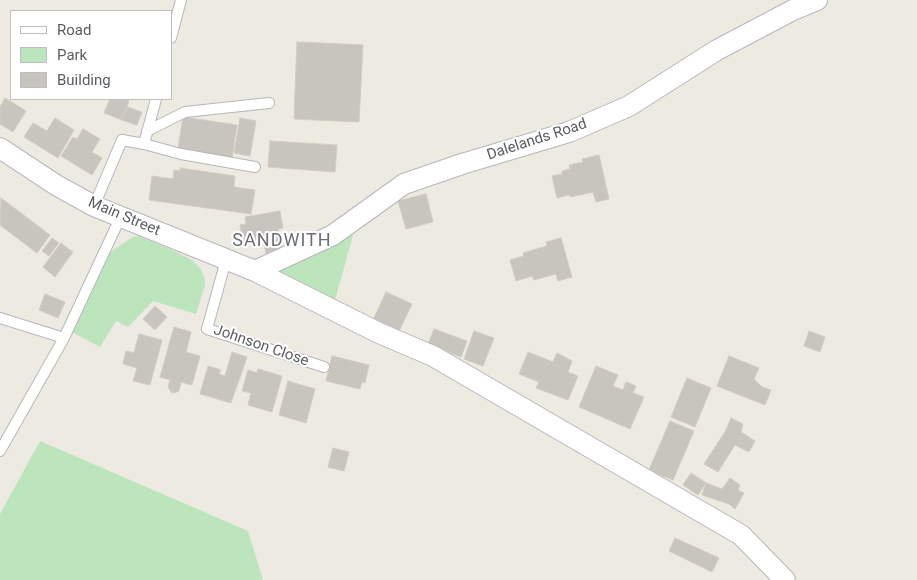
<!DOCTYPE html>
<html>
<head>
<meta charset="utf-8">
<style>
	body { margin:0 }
	#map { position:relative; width:917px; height:580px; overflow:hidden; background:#edeae1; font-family:Roboto,sans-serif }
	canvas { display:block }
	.legend { position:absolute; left:10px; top:10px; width:162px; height:90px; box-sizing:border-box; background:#fff; border:1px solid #bdbec0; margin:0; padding:6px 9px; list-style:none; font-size:15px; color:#595d62 }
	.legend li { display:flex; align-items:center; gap:10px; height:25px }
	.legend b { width:25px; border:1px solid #bdbec0 }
</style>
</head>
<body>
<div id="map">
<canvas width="917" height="580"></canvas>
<ul class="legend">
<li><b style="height:6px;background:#fff"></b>Road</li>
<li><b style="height:14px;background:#bde5bc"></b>Park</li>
<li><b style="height:14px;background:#c8c4be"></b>Building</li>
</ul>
</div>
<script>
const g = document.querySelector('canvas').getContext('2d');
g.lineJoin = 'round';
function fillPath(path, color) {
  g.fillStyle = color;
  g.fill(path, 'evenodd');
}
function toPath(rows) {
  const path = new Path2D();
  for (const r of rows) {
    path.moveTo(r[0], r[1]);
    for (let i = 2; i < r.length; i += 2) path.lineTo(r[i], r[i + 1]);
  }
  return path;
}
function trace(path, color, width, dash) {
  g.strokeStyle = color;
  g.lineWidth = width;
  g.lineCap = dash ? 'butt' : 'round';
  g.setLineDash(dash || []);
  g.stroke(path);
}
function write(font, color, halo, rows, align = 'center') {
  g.font = font + ' Roboto,sans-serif';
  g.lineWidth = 4;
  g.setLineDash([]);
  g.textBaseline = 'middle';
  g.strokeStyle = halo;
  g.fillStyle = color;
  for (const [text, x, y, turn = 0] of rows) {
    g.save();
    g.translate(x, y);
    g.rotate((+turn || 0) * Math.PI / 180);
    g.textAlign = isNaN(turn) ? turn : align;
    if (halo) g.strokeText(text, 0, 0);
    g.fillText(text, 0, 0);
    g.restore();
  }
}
fillPath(toPath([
	[353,235,334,304,279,275,277,267,329,241],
	[138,236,170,249,192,260,200,268,204,276,205,285,196,314,153,301,128,327,116,321,100,347,72,332,107,254,133,237],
	[40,441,248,531,263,580,0,580,0,514]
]), '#bde5bc');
const building = toPath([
	[297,42,363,45,359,122,294,119,297,42],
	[5,98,26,111,13,132,0,124,0,107,5,98],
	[110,99,124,99,129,101,122,120,104,113,110,99],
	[127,107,142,112,137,125,122,120,127,107],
	[183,117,237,125,232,158,178,149,183,117],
	[55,118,74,130,58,158,24,137,33,123,47,131,55,118],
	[240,118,256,121,250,156,234,153,240,118],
	[83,129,100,139,92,152,102,158,92,175,61,156,73,137,77,139,83,129],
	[270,141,337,145,335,172,268,167,270,141],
	[599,155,609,199,596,202,593,192,571,197,569,195,557,198,552,176,562,174,562,171,570,169,569,165,583,162,582,159,599,155],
	[180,168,235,176,234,187,255,190,251,214,149,200,152,176,173,179,174,170,180,171,180,168],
	[426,194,433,222,406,229,398,201,426,194],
	[1,198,50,235,37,253,0,225,1,198],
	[280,211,283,228,278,229,282,251,266,254,263,238,243,242,240,225,246,224,245,217,280,211],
	[52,238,59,243,49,256,42,251,52,238],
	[561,238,572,277,558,281,556,274,534,280,532,276,516,281,510,260,524,256,523,253,547,246,546,242,561,238],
	[61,243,73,252,55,277,43,267,61,243],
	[386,292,412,304,399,331,374,318,386,292],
	[45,294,65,302,58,318,39,310,45,294],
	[155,306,167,317,155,330,143,319,155,306],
	[174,327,191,332,186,352,200,356,192,385,181,382,179,391,174,393,171,392,168,387,170,380,160,377,174,327],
	[434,329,467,341,461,357,428,344,434,329],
	[474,331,494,338,483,366,464,359,474,331],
	[809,331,825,337,820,352,804,346,809,331],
	[139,334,162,340,150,385,133,381,137,368,123,364,126,351,134,353,139,334],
	[232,352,247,357,231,403,200,394,208,366,221,370,219,374,225,376,232,352],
	[528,352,553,362,557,353,572,361,568,372,578,376,568,400,536,388,539,382,519,374,528,352],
	[332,356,369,365,365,383,362,382,360,389,326,381,332,356],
	[729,356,759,368,754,379,762,387,771,390,765,405,717,386,729,356],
	[596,366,618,375,613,386,623,390,626,382,636,386,633,393,644,397,630,429,579,407,596,366],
	[258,369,282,376,272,412,248,405,251,393,242,391,248,370,257,373,258,369],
	[687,378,711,388,695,427,671,417,687,378],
	[288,381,315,389,306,423,279,415,288,381],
	[731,418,743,424,741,432,755,441,749,452,735,445,718,472,704,464,725,432,731,418],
	[670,421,694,431,673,480,649,470,670,421],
	[333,448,349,452,344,471,328,467,333,448],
	[691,473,706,483,698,495,683,485,691,473],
	[730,478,740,485,738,490,744,493,735,509,729,504,702,495,706,483,722,489,730,478],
	[675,538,719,558,712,572,669,551,675,538]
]);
fillPath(building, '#c8c4be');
trace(building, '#d2ccbf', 1);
const lane = toPath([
	[171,38,181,0],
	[147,131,185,112,269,103],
	[144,144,181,154,255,167],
	[94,206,122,140,144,144,156,99],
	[226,260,207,329,324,367],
	[0,318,64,338],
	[0,451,64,338,121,216]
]);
const street = toPath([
	[0,148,56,185,94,206,255,271,379,333,433,356,741,535,785,580],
	[255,271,333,235,404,184,462,164,569,132,629,106,717,50,793,10,817,0]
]);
trace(lane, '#b4b7bc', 12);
trace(street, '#b4b7bc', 22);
trace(lane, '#fff', 10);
trace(street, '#fff', 20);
write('15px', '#595d62', '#fff', [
	["Dalelands Road",537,140,-18],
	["Main Street",124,217,23],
	["Johnson Close",261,346,19]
]);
g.letterSpacing = '1px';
write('18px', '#6a6f74', '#fff', [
	["SANDWITH",282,241]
]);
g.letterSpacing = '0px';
</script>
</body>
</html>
